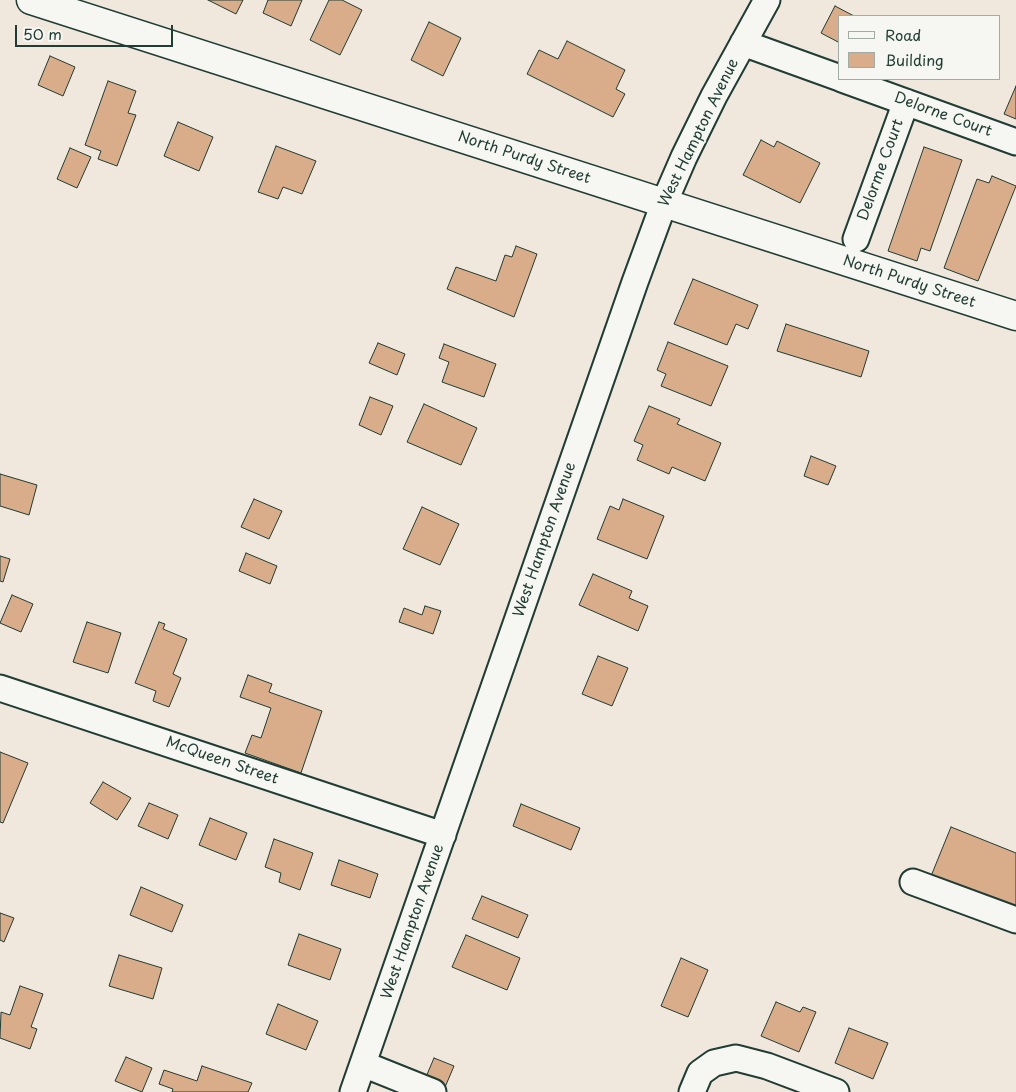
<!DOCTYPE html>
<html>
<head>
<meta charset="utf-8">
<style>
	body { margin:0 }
	#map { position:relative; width:1016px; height:1092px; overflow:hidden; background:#f0e7dd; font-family:"Playpen Sans",sans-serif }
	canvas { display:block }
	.legend { position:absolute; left:838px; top:15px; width:162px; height:65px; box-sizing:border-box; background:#f6f6f2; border:1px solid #a0aca6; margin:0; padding:6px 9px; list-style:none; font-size:15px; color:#1f3d34 }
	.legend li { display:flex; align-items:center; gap:10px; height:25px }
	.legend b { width:25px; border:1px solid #a0aca6 }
	.scale { position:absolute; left:15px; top:25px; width:158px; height:22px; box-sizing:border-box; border:2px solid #1f3d34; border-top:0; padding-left:6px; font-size:15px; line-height:18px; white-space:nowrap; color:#1f3d34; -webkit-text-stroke:4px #f6f6f2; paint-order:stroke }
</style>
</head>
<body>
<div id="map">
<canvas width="1016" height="1092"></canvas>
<ul class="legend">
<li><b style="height:6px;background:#f6f6f2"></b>Road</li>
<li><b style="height:14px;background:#d9ac8a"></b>Building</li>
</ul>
<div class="scale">50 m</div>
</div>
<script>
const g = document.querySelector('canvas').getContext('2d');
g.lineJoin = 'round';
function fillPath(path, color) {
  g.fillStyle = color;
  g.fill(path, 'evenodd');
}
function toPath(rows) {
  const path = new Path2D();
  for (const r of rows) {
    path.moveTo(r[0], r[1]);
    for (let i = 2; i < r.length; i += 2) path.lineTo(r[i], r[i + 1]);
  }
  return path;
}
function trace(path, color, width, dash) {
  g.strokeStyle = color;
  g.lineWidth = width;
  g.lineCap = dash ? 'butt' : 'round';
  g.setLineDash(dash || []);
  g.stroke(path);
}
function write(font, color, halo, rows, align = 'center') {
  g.font = font + ' "Playpen Sans",sans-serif';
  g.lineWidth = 4;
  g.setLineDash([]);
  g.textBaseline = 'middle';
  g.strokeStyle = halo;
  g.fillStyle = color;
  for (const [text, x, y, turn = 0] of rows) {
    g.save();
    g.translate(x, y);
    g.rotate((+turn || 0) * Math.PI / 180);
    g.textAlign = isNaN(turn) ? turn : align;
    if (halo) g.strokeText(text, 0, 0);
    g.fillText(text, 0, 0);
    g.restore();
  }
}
const building = toPath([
	[208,0,243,0,236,14,208,0],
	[268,0,302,0,291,26,263,13,268,0],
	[329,0,342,0,362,10,340,55,310,40,329,0],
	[835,6,854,16,840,16,840,43,821,33,835,6],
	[429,22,461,38,443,76,411,60,429,22],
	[567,41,625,70,616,89,625,94,613,117,527,74,539,50,558,59,567,41],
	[50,56,75,67,63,96,38,85,50,56],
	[108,81,136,91,128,113,136,115,117,166,98,159,101,151,85,145,108,81],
	[1016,86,1016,119,1004,114,1016,86],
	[178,122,213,137,199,171,164,156,178,122],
	[761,140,774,147,777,141,820,163,800,203,743,175,761,140],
	[276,146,316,161,302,194,283,187,278,199,258,192,276,146],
	[924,147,962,160,930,251,921,248,917,261,888,251,924,147],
	[70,148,91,157,77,188,57,179,70,148],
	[992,176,1016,186,978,281,944,268,977,179,989,183,992,176],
	[516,246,537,254,514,317,447,289,456,267,496,281,505,255,512,257,516,246],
	[693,279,758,305,748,329,736,324,727,345,674,324,693,279],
	[786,324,869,351,861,377,777,351,786,324],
	[668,342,728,366,711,406,661,386,666,374,657,370,668,342],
	[378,343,405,354,397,375,369,363,378,343],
	[444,344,496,364,484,397,442,382,449,362,439,358,444,344],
	[370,397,393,406,381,435,359,425,370,397],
	[424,404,477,428,461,465,407,442,424,404],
	[649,406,680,419,677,424,721,443,705,481,672,467,669,474,637,460,643,445,634,441,649,406],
	[811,456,836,466,828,485,804,476,811,456],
	[0,474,37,485,29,515,0,506,0,474],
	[254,499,282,511,269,539,241,527,254,499],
	[623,499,664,516,647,559,597,539,610,506,619,510,623,499],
	[422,507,459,524,440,565,403,549,422,507],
	[246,553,277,566,270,584,239,571,246,553],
	[0,556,10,559,3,582,0,581,0,556],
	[593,574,632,591,629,598,648,606,638,631,579,605,593,574],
	[12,595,33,604,21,632,0,623,12,595],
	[425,606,441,611,433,634,399,622,404,608,422,615,425,606],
	[87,622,121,633,108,673,73,662,87,622],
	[159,622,165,624,163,629,187,639,173,674,181,678,169,707,153,701,156,691,135,683,159,622],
	[598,656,628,668,612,706,582,694,598,656],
	[248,675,272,684,269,692,322,711,301,773,245,753,252,735,261,738,271,708,240,697,248,675],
	[0,752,28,763,3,823,0,822,0,752],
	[103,782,131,798,117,820,90,803,103,782],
	[149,803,178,815,168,839,138,826,149,803],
	[521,804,580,828,571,850,513,826,521,804],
	[210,818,247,833,236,860,199,845,210,818],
	[951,827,1016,853,1016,916,929,881,951,827],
	[274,839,313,853,300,890,279,882,281,873,265,867,274,839],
	[339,860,378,874,370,898,331,885,339,860],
	[141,887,183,905,172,932,130,915,141,887],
	[482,896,528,915,518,938,472,919,482,896],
	[0,913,14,918,4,942,0,940,0,913],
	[299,934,341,949,330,980,288,965,299,934],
	[466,935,520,958,507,990,452,967,466,935],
	[119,955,162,968,153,999,109,986,119,955],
	[681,958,708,970,688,1017,661,1006,681,958],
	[20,986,43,994,31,1027,37,1029,30,1049,0,1038,1,1012,10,1015,20,986],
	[776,1002,800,1012,803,1007,816,1012,799,1052,761,1036,776,1002],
	[278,1004,318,1021,306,1050,266,1034,278,1004],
	[849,1028,888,1043,873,1079,835,1063,849,1028],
	[126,1057,152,1068,142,1092,115,1081,126,1057],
	[434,1058,454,1066,443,1092,423,1084,434,1058],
	[202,1066,252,1083,248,1092,172,1092,173,1089,159,1084,164,1070,197,1081,202,1066]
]);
fillPath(building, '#d9ac8a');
trace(building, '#1f3d34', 1);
const street = toPath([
	[743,43,840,78],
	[842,79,1016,142],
	[856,239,906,102],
	[0,688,443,835],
	[913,882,1016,920],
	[363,1064,433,1092],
	[353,1092,635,282,664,203,684,157,714,96,767,0],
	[692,1092,700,1073,714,1063,736,1058,767,1066,836,1092]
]);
const secondary = toPath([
	[31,0,1016,316]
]);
trace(street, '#1f3d34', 29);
trace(secondary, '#1f3d34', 31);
trace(street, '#f6f6f2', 25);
trace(secondary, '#f6f6f2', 28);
write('15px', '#1f3d34', '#f6f6f2', [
	["Delorne Court",943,115,20],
	["West Hampton Avenue",699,133,-64],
	["North Purdy Street",524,158,18],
	["Delorme Court",881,170,-70],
	["North Purdy Street",909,282,18],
	["West Hampton Avenue",545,540,-71],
	["McQueen Street",222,761,19],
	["West Hampton Avenue",413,922,-71]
]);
</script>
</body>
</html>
